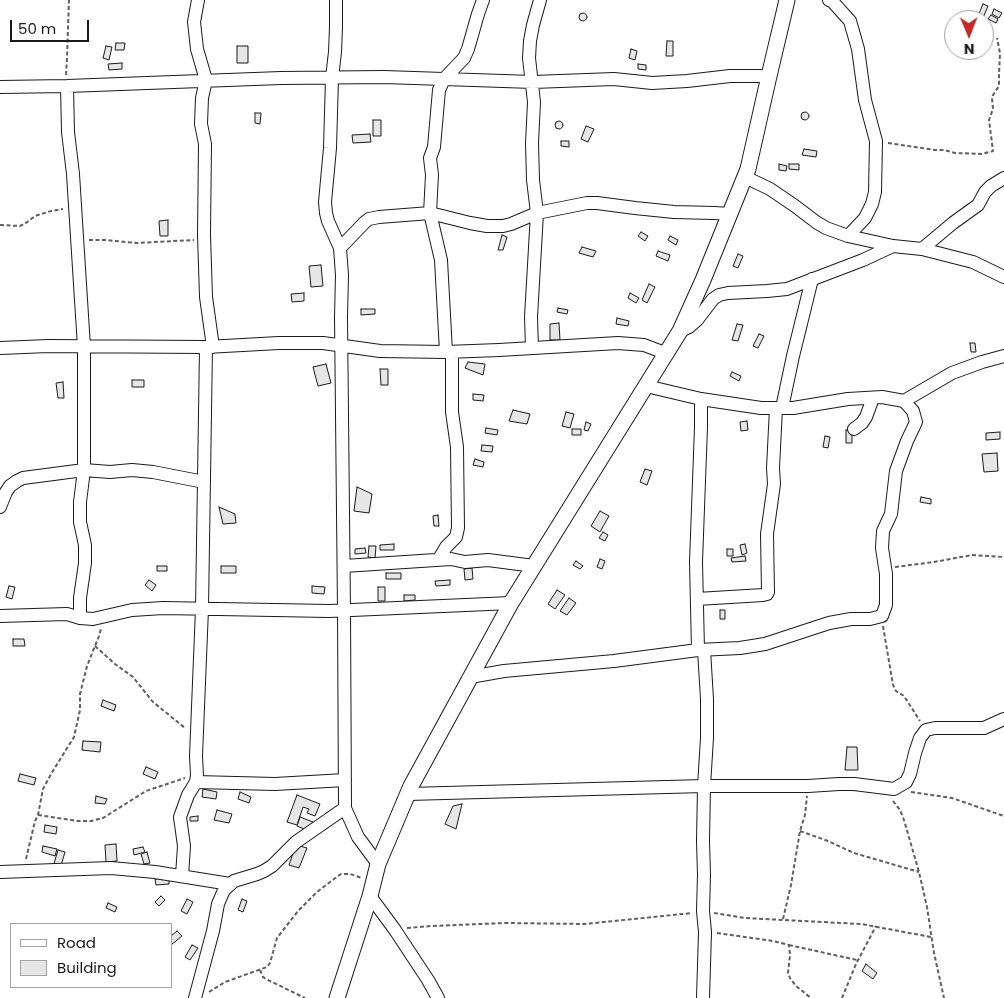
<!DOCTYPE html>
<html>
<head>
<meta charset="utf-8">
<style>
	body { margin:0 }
	#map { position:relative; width:1004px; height:998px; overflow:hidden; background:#fff; font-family:Poppins,sans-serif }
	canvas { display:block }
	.legend { position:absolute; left:10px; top:923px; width:162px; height:65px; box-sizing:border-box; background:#fff; border:1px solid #a3a3a3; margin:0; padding:6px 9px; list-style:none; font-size:15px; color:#1a1a1a }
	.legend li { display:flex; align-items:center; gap:10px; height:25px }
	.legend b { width:25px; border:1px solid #a3a3a3 }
	.north { position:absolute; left:944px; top:10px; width:50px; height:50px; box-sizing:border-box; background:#fff; border:1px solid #a3a3a3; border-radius:50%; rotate:179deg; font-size:14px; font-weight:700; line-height:20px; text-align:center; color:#1a1a1a }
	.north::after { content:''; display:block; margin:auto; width:18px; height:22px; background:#c62828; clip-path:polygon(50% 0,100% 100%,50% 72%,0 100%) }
	.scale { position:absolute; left:10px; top:20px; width:79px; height:22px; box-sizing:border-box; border:2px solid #1a1a1a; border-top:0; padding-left:6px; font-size:15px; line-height:18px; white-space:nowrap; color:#1a1a1a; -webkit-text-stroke:4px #fff; paint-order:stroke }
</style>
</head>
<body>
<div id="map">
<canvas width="1004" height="998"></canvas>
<ul class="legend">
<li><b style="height:6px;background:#fff"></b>Road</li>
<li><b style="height:14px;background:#e6e6e6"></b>Building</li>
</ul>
<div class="north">N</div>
<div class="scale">50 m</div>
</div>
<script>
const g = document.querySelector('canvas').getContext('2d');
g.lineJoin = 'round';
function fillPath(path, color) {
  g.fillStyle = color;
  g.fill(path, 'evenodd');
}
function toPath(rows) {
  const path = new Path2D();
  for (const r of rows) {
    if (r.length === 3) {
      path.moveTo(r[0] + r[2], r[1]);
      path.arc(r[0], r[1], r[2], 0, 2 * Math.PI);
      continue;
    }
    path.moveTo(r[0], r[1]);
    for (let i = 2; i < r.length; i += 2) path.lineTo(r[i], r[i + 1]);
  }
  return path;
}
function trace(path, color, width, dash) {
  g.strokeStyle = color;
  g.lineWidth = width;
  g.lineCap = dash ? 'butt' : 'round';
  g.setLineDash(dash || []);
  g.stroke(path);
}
const building = toPath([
	[983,4,988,6,983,18,978,16,983,4],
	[994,9,1002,13,999,18,992,14,994,9],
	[583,17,4],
	[991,15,998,19,996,23,988,19,991,15],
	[667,41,673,41,673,56,666,56,667,41],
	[116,43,125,43,124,50,115,50,116,43],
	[106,46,112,47,109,60,103,58,106,46],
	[237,46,248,46,248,63,237,63,237,46],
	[631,49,637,51,635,60,629,58,631,49],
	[122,63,122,69,109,70,108,64,122,63],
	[638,64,646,65,646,70,638,69,638,64],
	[805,116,4],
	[255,113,261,113,260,124,255,123,255,113],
	[373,120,381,120,381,136,373,136,373,120],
	[559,125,4],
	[586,126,594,129,588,142,581,139,586,126],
	[370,134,371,142,353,143,352,135,370,134],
	[561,141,569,141,569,147,561,146,561,141],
	[804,149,817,151,816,157,802,155,804,149],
	[779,164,787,166,786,171,779,170,779,164],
	[789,164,799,164,799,170,789,169,789,164],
	[168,220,168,236,160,236,159,221,168,220],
	[641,232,648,236,645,241,638,236,641,232],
	[502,235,507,237,503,250,498,250,502,235],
	[670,236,678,240,676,245,668,240,670,236],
	[582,247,596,251,593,257,579,253,582,247],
	[658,251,670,255,668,261,656,256,658,251],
	[738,254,743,256,738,268,733,266,738,254],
	[321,265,323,286,311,287,309,266,321,265],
	[649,284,655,287,647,303,642,300,649,284],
	[304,293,304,301,292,302,291,294,304,293],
	[630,293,639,298,636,303,628,298,630,293],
	[558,308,568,310,567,314,557,312,558,308],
	[361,309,375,309,375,314,361,315,361,309],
	[617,318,629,321,628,326,616,324,617,318],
	[559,323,560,340,550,340,550,324,559,323],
	[737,324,743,325,738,341,732,340,737,324],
	[759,334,764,336,758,348,753,346,759,334],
	[970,343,975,343,976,352,971,352,970,343],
	[468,362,485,364,483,375,465,368,468,362],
	[326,364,331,383,318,386,313,367,326,364],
	[380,369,388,369,388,385,381,385,380,369],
	[732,372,741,376,739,381,730,376,732,372],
	[132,380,144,380,144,387,132,387,132,380],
	[63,382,64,398,58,398,56,383,63,382],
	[473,394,484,395,483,401,473,400,473,394],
	[513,410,530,414,527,424,509,421,513,410],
	[566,412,574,414,570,428,562,426,566,412],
	[747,421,748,430,741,431,740,422,747,421],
	[586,422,591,424,588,431,584,430,586,422],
	[486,428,498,430,497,435,485,433,486,428],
	[572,429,581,429,581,435,572,435,572,429],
	[846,430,852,430,852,443,846,443,846,430],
	[1000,432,1000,439,986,440,986,433,1000,432],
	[825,436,830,437,828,448,823,447,825,436],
	[482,445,493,446,492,452,481,451,482,445],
	[997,453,998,471,984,472,982,454,997,453],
	[475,459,484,462,483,467,473,465,475,459],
	[645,469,652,471,647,485,640,482,645,469],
	[357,487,372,494,369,513,354,511,357,487],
	[921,497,931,499,931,504,920,502,921,497],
	[219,507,235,514,236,523,223,524,219,507],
	[600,511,609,516,600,532,591,526,600,511],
	[438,515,439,526,434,526,433,516,438,515],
	[603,532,608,535,605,541,599,538,603,532],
	[394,544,394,550,380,550,380,545,394,544],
	[745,544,747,553,742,555,740,545,745,544],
	[369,546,376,546,375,558,368,557,369,546],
	[365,548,366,553,355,554,355,549,365,548],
	[727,549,733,549,733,556,727,556,727,549],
	[745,556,746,561,732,562,731,558,745,556],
	[600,559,605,561,602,569,597,567,600,559],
	[576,561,583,566,580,569,573,565,576,561],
	[157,566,167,566,167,571,157,571,157,566],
	[221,566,236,566,236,573,221,573,221,566],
	[472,568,473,579,465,580,464,569,472,568],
	[386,573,401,573,401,579,386,579,386,573],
	[149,580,156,585,152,591,145,585,149,580],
	[450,580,450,585,436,586,435,581,450,580],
	[9,586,15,587,12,599,6,597,9,586],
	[312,586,325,587,324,594,312,593,312,586],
	[378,587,385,587,385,601,378,601,378,587],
	[557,590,565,595,555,609,548,604,557,590],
	[404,595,415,595,415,600,404,601,404,595],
	[569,598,576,603,567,615,560,611,569,598],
	[720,610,725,610,725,619,720,619,720,610],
	[13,639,24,639,25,646,13,646,13,639],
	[103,700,116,705,114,711,101,706,103,700],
	[83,741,101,742,100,752,82,750,83,741],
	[847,747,857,747,858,770,845,770,847,747],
	[146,767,158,772,155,779,143,774,146,767],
	[20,774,36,778,34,785,18,781,20,774],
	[203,789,217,792,216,799,202,797,203,789],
	[240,792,251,797,249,803,238,799,240,792],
	[297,795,320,804,315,816,307,813,309,809,303,807,297,825,287,822,297,795],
	[96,796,107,799,105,804,95,803,96,796],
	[462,804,456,829,445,824,453,806,462,804],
	[217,810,232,814,229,823,214,820,217,810],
	[198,816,198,821,190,821,190,817,198,816],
	[300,817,313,822,309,831,297,826,300,817],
	[45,825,57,827,56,834,44,832,45,825],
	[116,844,117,861,106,862,105,845,116,844],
	[296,845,307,848,299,868,289,865,296,845],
	[43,846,57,849,55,856,42,852,43,846],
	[143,847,145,852,134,855,133,849,143,847],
	[58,850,65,852,60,869,53,867,58,850],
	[147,852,150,863,144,864,141,854,147,852],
	[169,878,169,884,156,885,155,879,169,878],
	[161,896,165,900,159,906,155,902,161,896],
	[187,899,193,902,187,914,181,911,187,899],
	[242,899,247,901,243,912,238,910,242,899],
	[108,903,117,907,115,912,106,908,108,903],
	[177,931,182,936,171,945,171,936,177,931],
	[192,945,198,948,190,960,185,957,192,945],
	[866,964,877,973,873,979,862,971,866,964]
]);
fillPath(building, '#e6e6e6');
trace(building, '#1a1a1a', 1);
const minor = toPath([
	[198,0,194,22,197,49,206,80,202,98,201,124,205,144,204,235,206,297,213,347],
	[336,0,336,27,335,52,332,78,330,148,325,202,326,213,328,221,340,248,342,275,341,317,344,610,345,808,358,837,378,864],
	[829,0,832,1,850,21,858,49,865,100,876,141,875,192,872,204,865,218,848,236],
	[67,86,68,132,73,174,84,347,84,470,80,502,80,522,85,545,85,563,80,598,80,618],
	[0,87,67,86,281,78,384,77,533,82,614,79,652,83,687,81,730,76,769,76],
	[745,177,770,189,795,206,816,222,826,228,848,236,893,246,922,249,973,262,1004,277],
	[340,248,365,222,369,219,379,217,430,213,432,175,430,158,434,147,439,90,444,79,464,58,468,49,478,14,483,0],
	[922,249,953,223,978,205,985,192,991,186,1004,178],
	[680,331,689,327,697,320,713,299,719,295,728,293,767,291,787,289,863,260,893,246],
	[0,348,48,346,206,347,279,343,323,343,380,351,446,352,499,350,618,343,644,345,665,353],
	[532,348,531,317,537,213,533,180,532,143,534,102,529,58,530,41,533,25,540,0],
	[446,352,441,260,430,213,470,223,487,226,503,226,511,224,537,213,587,203,597,203,635,208,674,212,714,213,730,214],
	[904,401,952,373,982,362,1004,356],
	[782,408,793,356,812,279],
	[854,429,862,423,866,417,873,398],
	[0,507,6,492,10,486,17,481,23,478,84,470,110,472,132,470,153,472,204,482],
	[439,559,446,547,456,537,458,528,457,447,452,412,452,352],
	[344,566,451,559,465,562,488,560,534,566],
	[697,599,763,595,767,594,768,592,767,534,774,484,773,468,776,408],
	[0,616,67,614,80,618,93,619,132,610,163,608,329,611,511,603],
	[698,650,696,562,701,427,701,399],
	[470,677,504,671,614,661,698,650,740,648,765,644,829,623,851,619,870,619,882,616,886,605,886,574,882,548,883,531,891,514,896,471,907,441,916,422,913,411,904,401,882,397,848,399,793,408,761,408,701,399,646,386],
	[196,782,275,784,345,780],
	[408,794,704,786,808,786,839,784,854,784,894,789,906,782,910,774,915,753,920,738,926,730,935,728,984,728,1004,719],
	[0,872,111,868,155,872,230,884],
	[182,876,184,846,180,817,188,795,196,782,197,775,196,756,202,609,206,347],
	[370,896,395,930,428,980,438,998],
	[195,998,213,931,218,904,224,890,234,881,257,874,264,871,272,866,296,842,345,808],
	[703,998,705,932,703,911,704,875,703,841,704,786,707,738,707,699,704,650]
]);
const major = toPath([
	[337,998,370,896,378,864,411,786,511,603,680,331,703,280,748,169,769,76,787,0]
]);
trace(minor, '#1a1a1a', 14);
trace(major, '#1a1a1a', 17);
trace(toPath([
	[66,75,67,58,69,0],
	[888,143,935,150,944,150,955,153,982,154,993,151,989,120,993,109,992,98,993,95,999,86,999,74,1000,53,997,38],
	[0,225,20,226,26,223,35,216,51,211,63,209],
	[89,240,105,240,136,243,194,240],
	[895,567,934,562,972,555,1004,557],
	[883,626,893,685,896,691,904,696,920,721],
	[95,646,115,664,133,677,153,702,185,728],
	[911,792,952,798,1004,816],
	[893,801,900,810,904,820,919,872,927,907,934,953,944,998],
	[38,815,78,821,91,821,103,818,146,791,185,778],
	[800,831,828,841,854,853,919,872],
	[26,859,35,821,38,815,43,789,51,774,74,737,80,710,80,694,87,666,99,636,101,629],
	[714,913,745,918,861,924,931,937],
	[783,919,791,885,800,831,805,815,807,796],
	[407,928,431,926,505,923,585,924,692,913],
	[717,933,773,941,789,945,790,955,788,973,790,978,796,986,811,998],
	[789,945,857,960],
	[260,970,263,977,266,979,305,998],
	[209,992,225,982,267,967,270,963,277,938,298,911,317,892,334,879,341,874,350,874,362,878],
	[842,998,856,964,876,926]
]), '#5f5f5f', 2, [4, 2.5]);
trace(minor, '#fff', 12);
trace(major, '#fff', 15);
</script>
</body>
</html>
